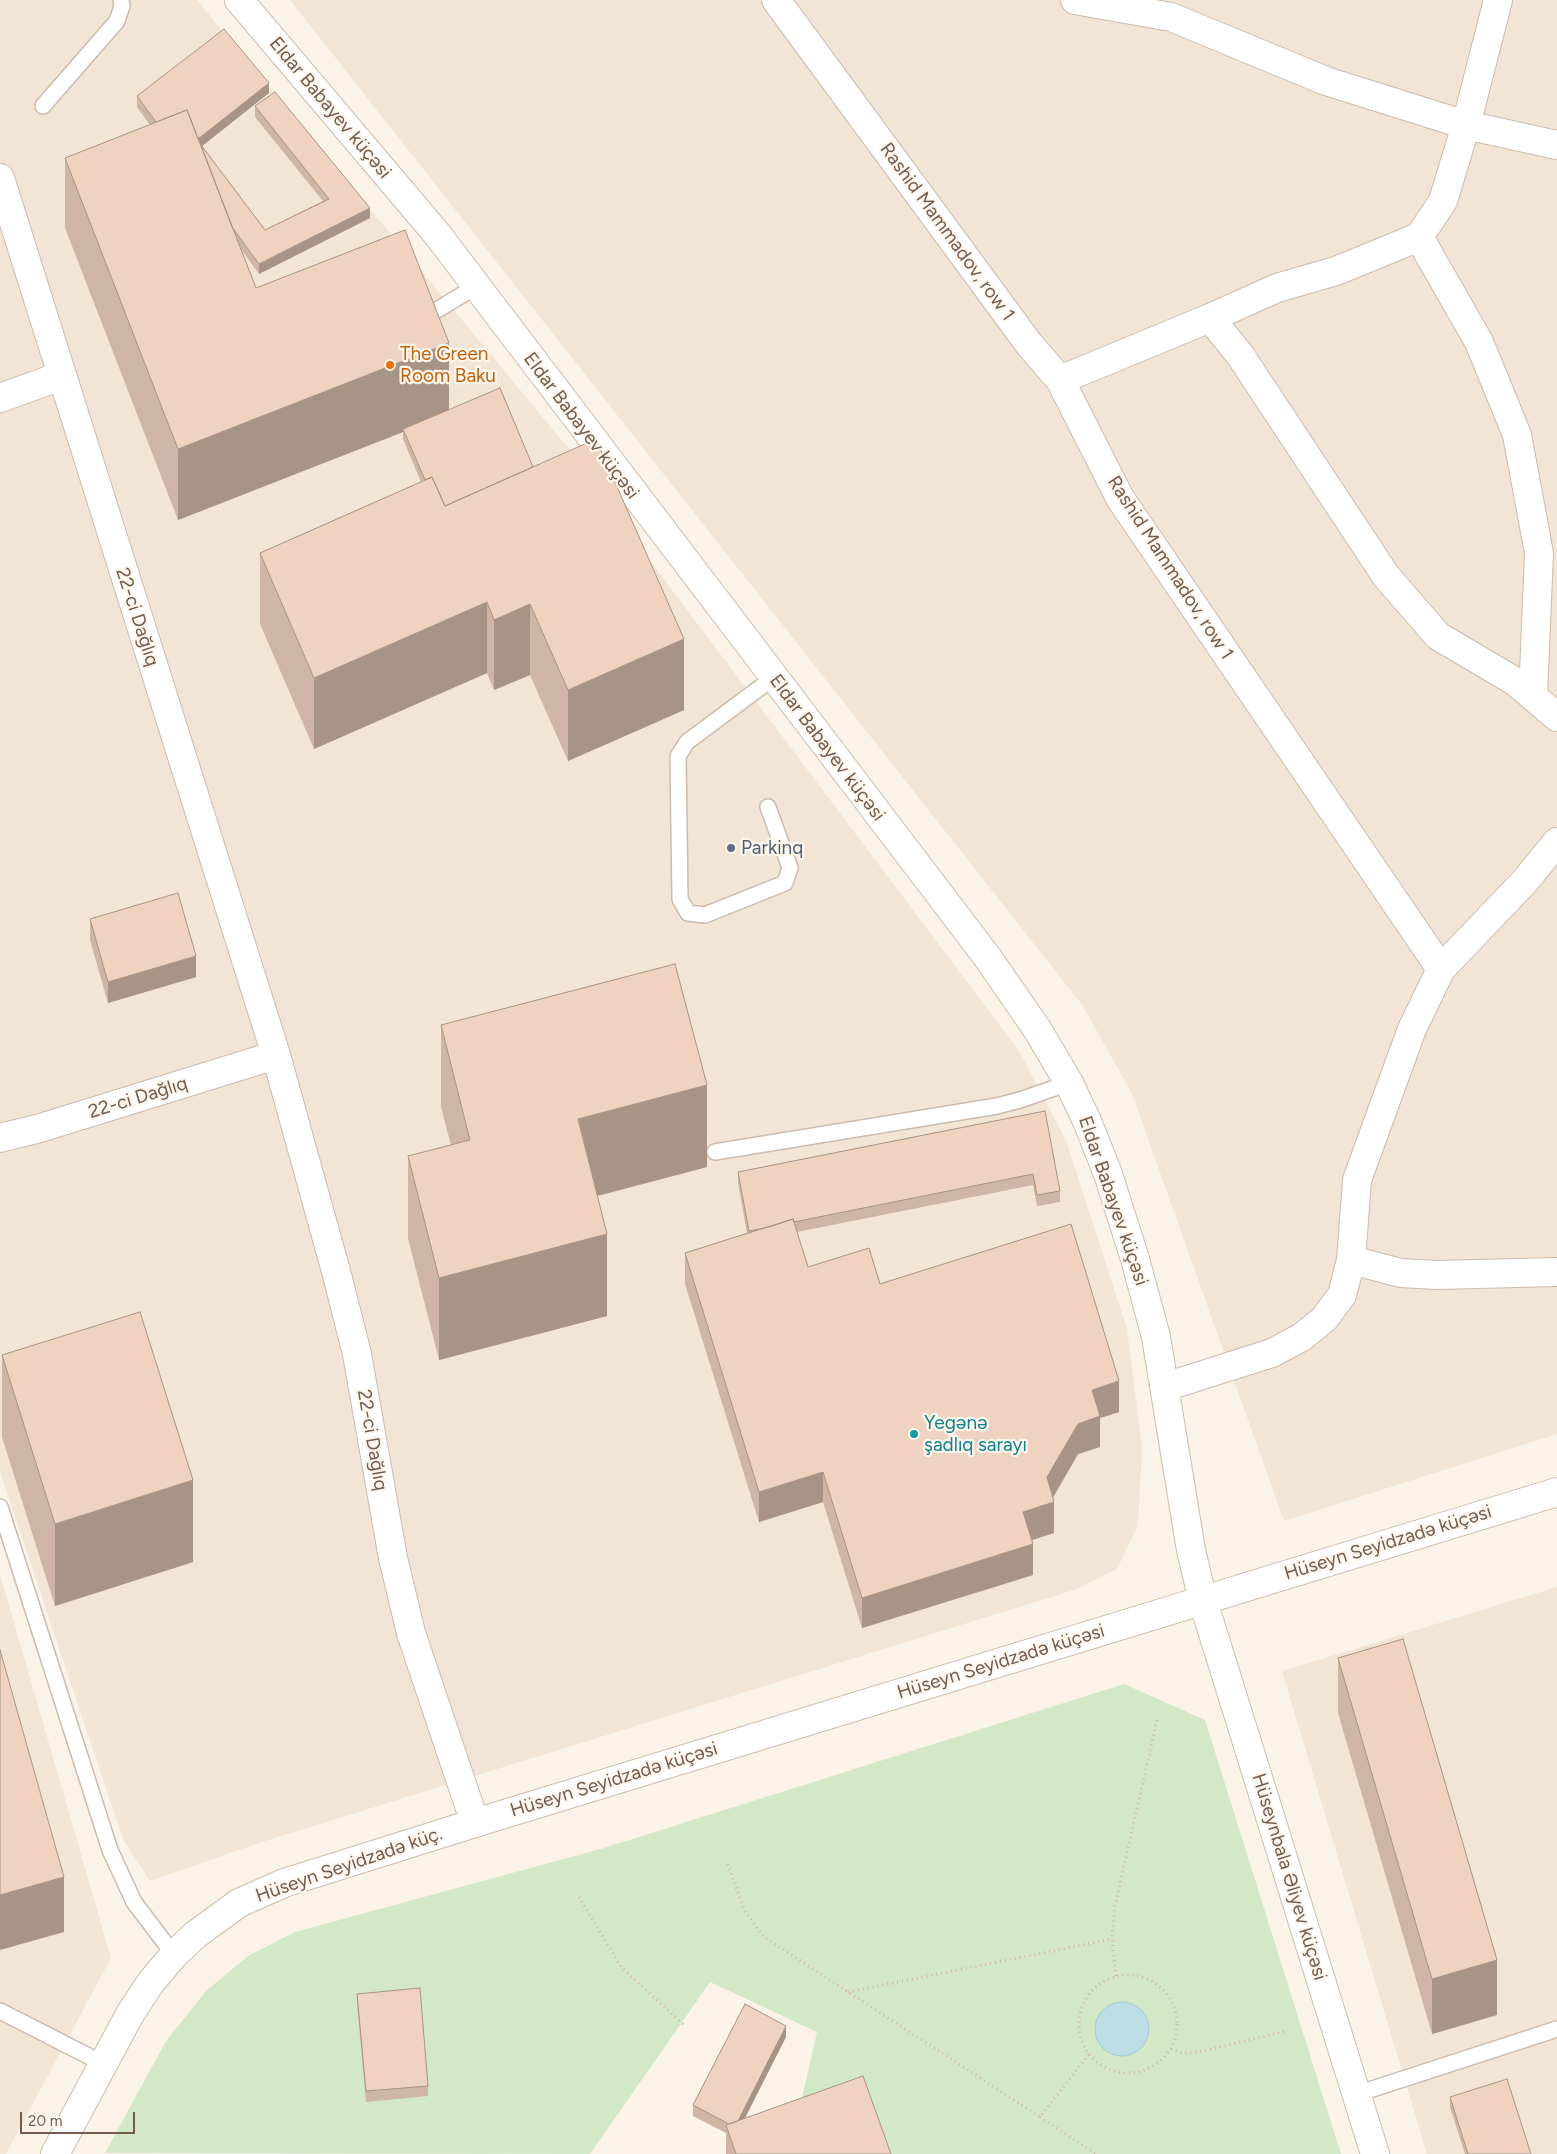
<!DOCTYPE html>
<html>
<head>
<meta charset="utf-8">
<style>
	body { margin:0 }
	#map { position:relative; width:1557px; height:2154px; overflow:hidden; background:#fbf3e7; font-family:Figtree,sans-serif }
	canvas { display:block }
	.scale { position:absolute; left:20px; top:2112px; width:115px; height:22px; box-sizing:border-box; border:2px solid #735b4d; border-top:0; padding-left:6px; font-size:15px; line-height:18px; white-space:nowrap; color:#735b4d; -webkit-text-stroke:4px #fef7ed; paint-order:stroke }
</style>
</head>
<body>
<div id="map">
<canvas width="1557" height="2154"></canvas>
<div class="scale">20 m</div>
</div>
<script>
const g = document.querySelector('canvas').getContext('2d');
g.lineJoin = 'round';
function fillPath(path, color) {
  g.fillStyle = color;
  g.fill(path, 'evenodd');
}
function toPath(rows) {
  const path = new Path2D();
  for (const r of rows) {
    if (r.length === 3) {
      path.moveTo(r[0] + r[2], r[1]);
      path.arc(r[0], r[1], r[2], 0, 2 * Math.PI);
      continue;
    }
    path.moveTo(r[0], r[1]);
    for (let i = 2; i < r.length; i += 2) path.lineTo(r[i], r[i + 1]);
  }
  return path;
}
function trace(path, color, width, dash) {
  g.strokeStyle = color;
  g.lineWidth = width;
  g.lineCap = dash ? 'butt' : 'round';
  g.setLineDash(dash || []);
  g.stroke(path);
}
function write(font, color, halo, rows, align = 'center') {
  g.font = font + ' Figtree,sans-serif';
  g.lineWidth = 4.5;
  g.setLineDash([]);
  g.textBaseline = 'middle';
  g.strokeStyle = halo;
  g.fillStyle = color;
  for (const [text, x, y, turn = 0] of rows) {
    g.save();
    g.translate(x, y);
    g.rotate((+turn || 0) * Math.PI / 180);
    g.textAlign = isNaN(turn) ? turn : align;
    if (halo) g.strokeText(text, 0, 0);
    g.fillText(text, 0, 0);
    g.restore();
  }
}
fillPath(toPath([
	[0,0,197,0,574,455,639,546,1019,1051,1066,1140,1127,1329,1142,1447,1138,1526,1117,1569,1077,1589,262,1842,150,1881,123,1839,0,1472],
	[290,0,1557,0,1557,1434,1284,1521,1132,1094,1083,1006],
	[0,1574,111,1958,6,2154,0,2154],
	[1557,1587,1557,2154,1427,2154,1282,1671]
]), '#f2e5d6');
fillPath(toPath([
	[1124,1684,1205,1720,1341,2154,882,2154,799,2111,817,2032,710,1982,590,2154,105,2153,166,2041,206,1991,248,1956,295,1932,604,1848]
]), '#d3e8c6');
const water = toPath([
	[1122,2029,27]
]);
fillPath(water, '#bcdee4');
trace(water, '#a3cdd5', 1);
const lane = toPath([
	[43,106,117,21,122,6,121,0],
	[419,306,425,312,432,313,475,287],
	[768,807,790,868,785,883,705,915,688,913,680,899,678,756,687,742,773,678],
	[715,1152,997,1106,1020,1100,1069,1083],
	[0,1507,110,1850,134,1902,174,1955],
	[0,2011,104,2064],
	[1357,2094,1557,2029]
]);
const street = toPath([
	[776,0,1029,344,1060,380,1120,498,1441,969],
	[1075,0,1171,17,1326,81,1466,125,1557,145],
	[0,178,276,1055,337,1275,357,1354,393,1558,411,1633,475,1823],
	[1419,237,1479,342,1517,435,1539,553,1533,697],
	[1210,318,1240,355,1386,576,1438,636,1516,682,1557,717],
	[1060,380,1210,318,1277,288,1336,271,1419,237,1443,201,1466,125,1498,0],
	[0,398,61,376],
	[0,1138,37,1129,276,1055],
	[1351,1260,1401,1273,1437,1275,1557,1272],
	[1165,1387,1272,1353,1302,1337,1324,1319,1342,1295,1351,1260,1357,1180,1412,1029,1441,969,1525,881,1557,842]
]);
const secondary = toPath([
	[239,0,437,234,988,958,1037,1029,1069,1083,1087,1121,1108,1174,1135,1259,1156,1337,1191,1550,1203,1601,1375,2154],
	[55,2154,130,2014,151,1982,174,1955,195,1935,239,1903,284,1883,475,1823,1557,1492]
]);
trace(lane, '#ccbbae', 18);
trace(street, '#ccbbae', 30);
trace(secondary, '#cfbcab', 30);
trace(toPath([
	[728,1864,744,1910,764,1937,1040,2117,1089,2054],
	[579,1897,621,1967,684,2025],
	[1128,2024,49],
	[1116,1976,1112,1939,1115,1906,1157,1720],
	[848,1992,1112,1939],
	[1171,2049,1183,2053,1199,2052,1286,2031],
	[1040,2117,1096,2154]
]), '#d4b7a3', 3, [1, 4]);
trace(lane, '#fff', 15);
trace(street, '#fff', 28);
trace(secondary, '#fff', 28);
fillPath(toPath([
	[269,93,202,146,265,230,323,201,255,117,255,106,370,218,259,274,241,249,256,288,449,409,533,467,684,710,568,761,530,675,494,690,487,673,314,749,260,624,260,553,421,482,403,439,403,432,178,520,65,228,65,158,150,125,137,107,137,96],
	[90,919,196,977,108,1003,90,940],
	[441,1025,707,1167,597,1196,607,1316,439,1360,408,1238,408,1156,451,1145,441,1107],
	[1045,1111,1060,1191,1060,1202,1037,1206,1033,1185,797,1232,808,1267,880,1284,1119,1412,1100,1418,1100,1447,1078,1454,1053,1498,1054,1533,1031,1540,1033,1575,862,1628,823,1502,759,1522,685,1284,685,1253,747,1233,738,1183,738,1172],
	[2,1355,193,1562,55,1606,2,1437],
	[1338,1658,1497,2015,1432,2034,1338,1713],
	[357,1994,428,2086,428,2096,366,2102,357,2004],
	[786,2037,744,2119,891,2154,726,2154,726,2133,693,2116,693,2105],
	[1450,2097,1531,2154,1465,2154,1450,2107]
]), '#ceb5a5');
fillPath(toPath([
	[269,83,269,93,197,150,197,140],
	[370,208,370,218,259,274,259,264],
	[449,343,449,414,403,429,403,432,178,520,178,449],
	[487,602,487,673,314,749,314,678],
	[530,604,530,675,494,690,494,620],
	[684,639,684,710,568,761,568,690],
	[196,956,196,977,108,1003,108,982],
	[707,1085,707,1167,578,1201,578,1119],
	[607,1234,607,1316,439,1360,439,1278],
	[1119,1381,1119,1412,1100,1418,1100,1447,1078,1454,1049,1504,1054,1502,1054,1533,1023,1543,1023,1512,1047,1477,1092,1390],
	[823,1472,823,1502,759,1522,759,1492],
	[193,1480,193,1562,55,1606,55,1524],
	[1033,1544,1033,1575,862,1628,862,1598],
	[64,1877,64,1932,0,1950,0,1895],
	[1497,1960,1497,2015,1432,2034,1432,1979],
	[786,2026,786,2037,735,2138,735,2127]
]), '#a79486');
const building = toPath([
	[224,29,269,83,198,139,187,110,156,122,137,96,224,29],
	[275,92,370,208,259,264,232,227,201,145,265,230,329,199,255,106,275,92],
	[187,110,256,288,405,230,449,343,178,449,65,158,187,110],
	[500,388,533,467,445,506,432,477,425,480,403,429,500,388],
	[596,439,684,639,568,690,530,604,494,620,487,602,314,678,260,553,432,477,445,506,596,439],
	[178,893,196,956,108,982,90,919,178,893],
	[675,964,707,1085,578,1119,607,1234,439,1278,408,1156,470,1140,441,1025,675,964],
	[1045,1111,1060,1191,1037,1195,1033,1174,794,1222,793,1219,769,1227,749,1231,738,1172,1045,1111],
	[793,1219,808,1267,869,1248,880,1284,1071,1224,1119,1381,1092,1390,1100,1416,1078,1424,1047,1477,1054,1502,1023,1512,1033,1544,862,1598,823,1472,759,1492,685,1253,793,1219],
	[140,1312,193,1480,55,1524,2,1355,140,1312],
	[1403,1639,1497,1960,1432,1979,1338,1658,1403,1639],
	[0,1650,64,1877,0,1895,0,1650],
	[420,1988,428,2086,366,2091,357,1994,420,1988],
	[745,2004,786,2026,738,2121,729,2124,693,2105,745,2004],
	[863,2076,891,2154,736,2154,726,2125,863,2076],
	[1507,2079,1531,2154,1468,2154,1450,2097,1507,2079]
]);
fillPath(building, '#efd3c0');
trace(building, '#a79486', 1);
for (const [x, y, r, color] of [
	[390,365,5,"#e8710a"],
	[731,848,5,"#5c6f8a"],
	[914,1434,5,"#0f9aa8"]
]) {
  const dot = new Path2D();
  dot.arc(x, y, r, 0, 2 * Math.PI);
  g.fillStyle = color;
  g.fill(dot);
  trace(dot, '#fef7ed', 2);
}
write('19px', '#735b4d', '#fef7ed', [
	["Eldar Babayev küçəsi",330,108,50],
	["Rashid Mammadov, row 1",947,232,54],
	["Eldar Babayev küçəsi",581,426,53],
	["Rashid Mammadov, row 1",1170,568,57],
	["22-ci Dağlıq",137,617,72],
	["Eldar Babayev küçəsi",827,748,53],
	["22-ci Dağlıq",138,1098,-17],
	["Eldar Babayev küçəsi",1113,1201,71],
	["22-ci Dağlıq",372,1440,80],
	["Hüseyn Seyidzadə küçəsi",1388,1543,-17],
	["Hüseyn Seyidzadə küçəsi",1001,1662,-17],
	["Hüseyn Seyidzadə küçəsi",614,1780,-17],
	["Hüseyn Seyidzadə küç.",349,1865,-19],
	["Hüseynbala Əliyev küçəsi",1289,1877,73]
]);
write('19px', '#c56008', '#fef7ed', [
	["The Green",400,354],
	["Room Baku",400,376]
], 'left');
write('19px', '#4e5e75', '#fef7ed', [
	["Parkinq",741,848]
], 'left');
write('19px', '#0d838f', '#fef7ed', [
	["Yegənə",924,1423],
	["şadlıq sarayı",924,1445]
], 'left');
</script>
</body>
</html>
